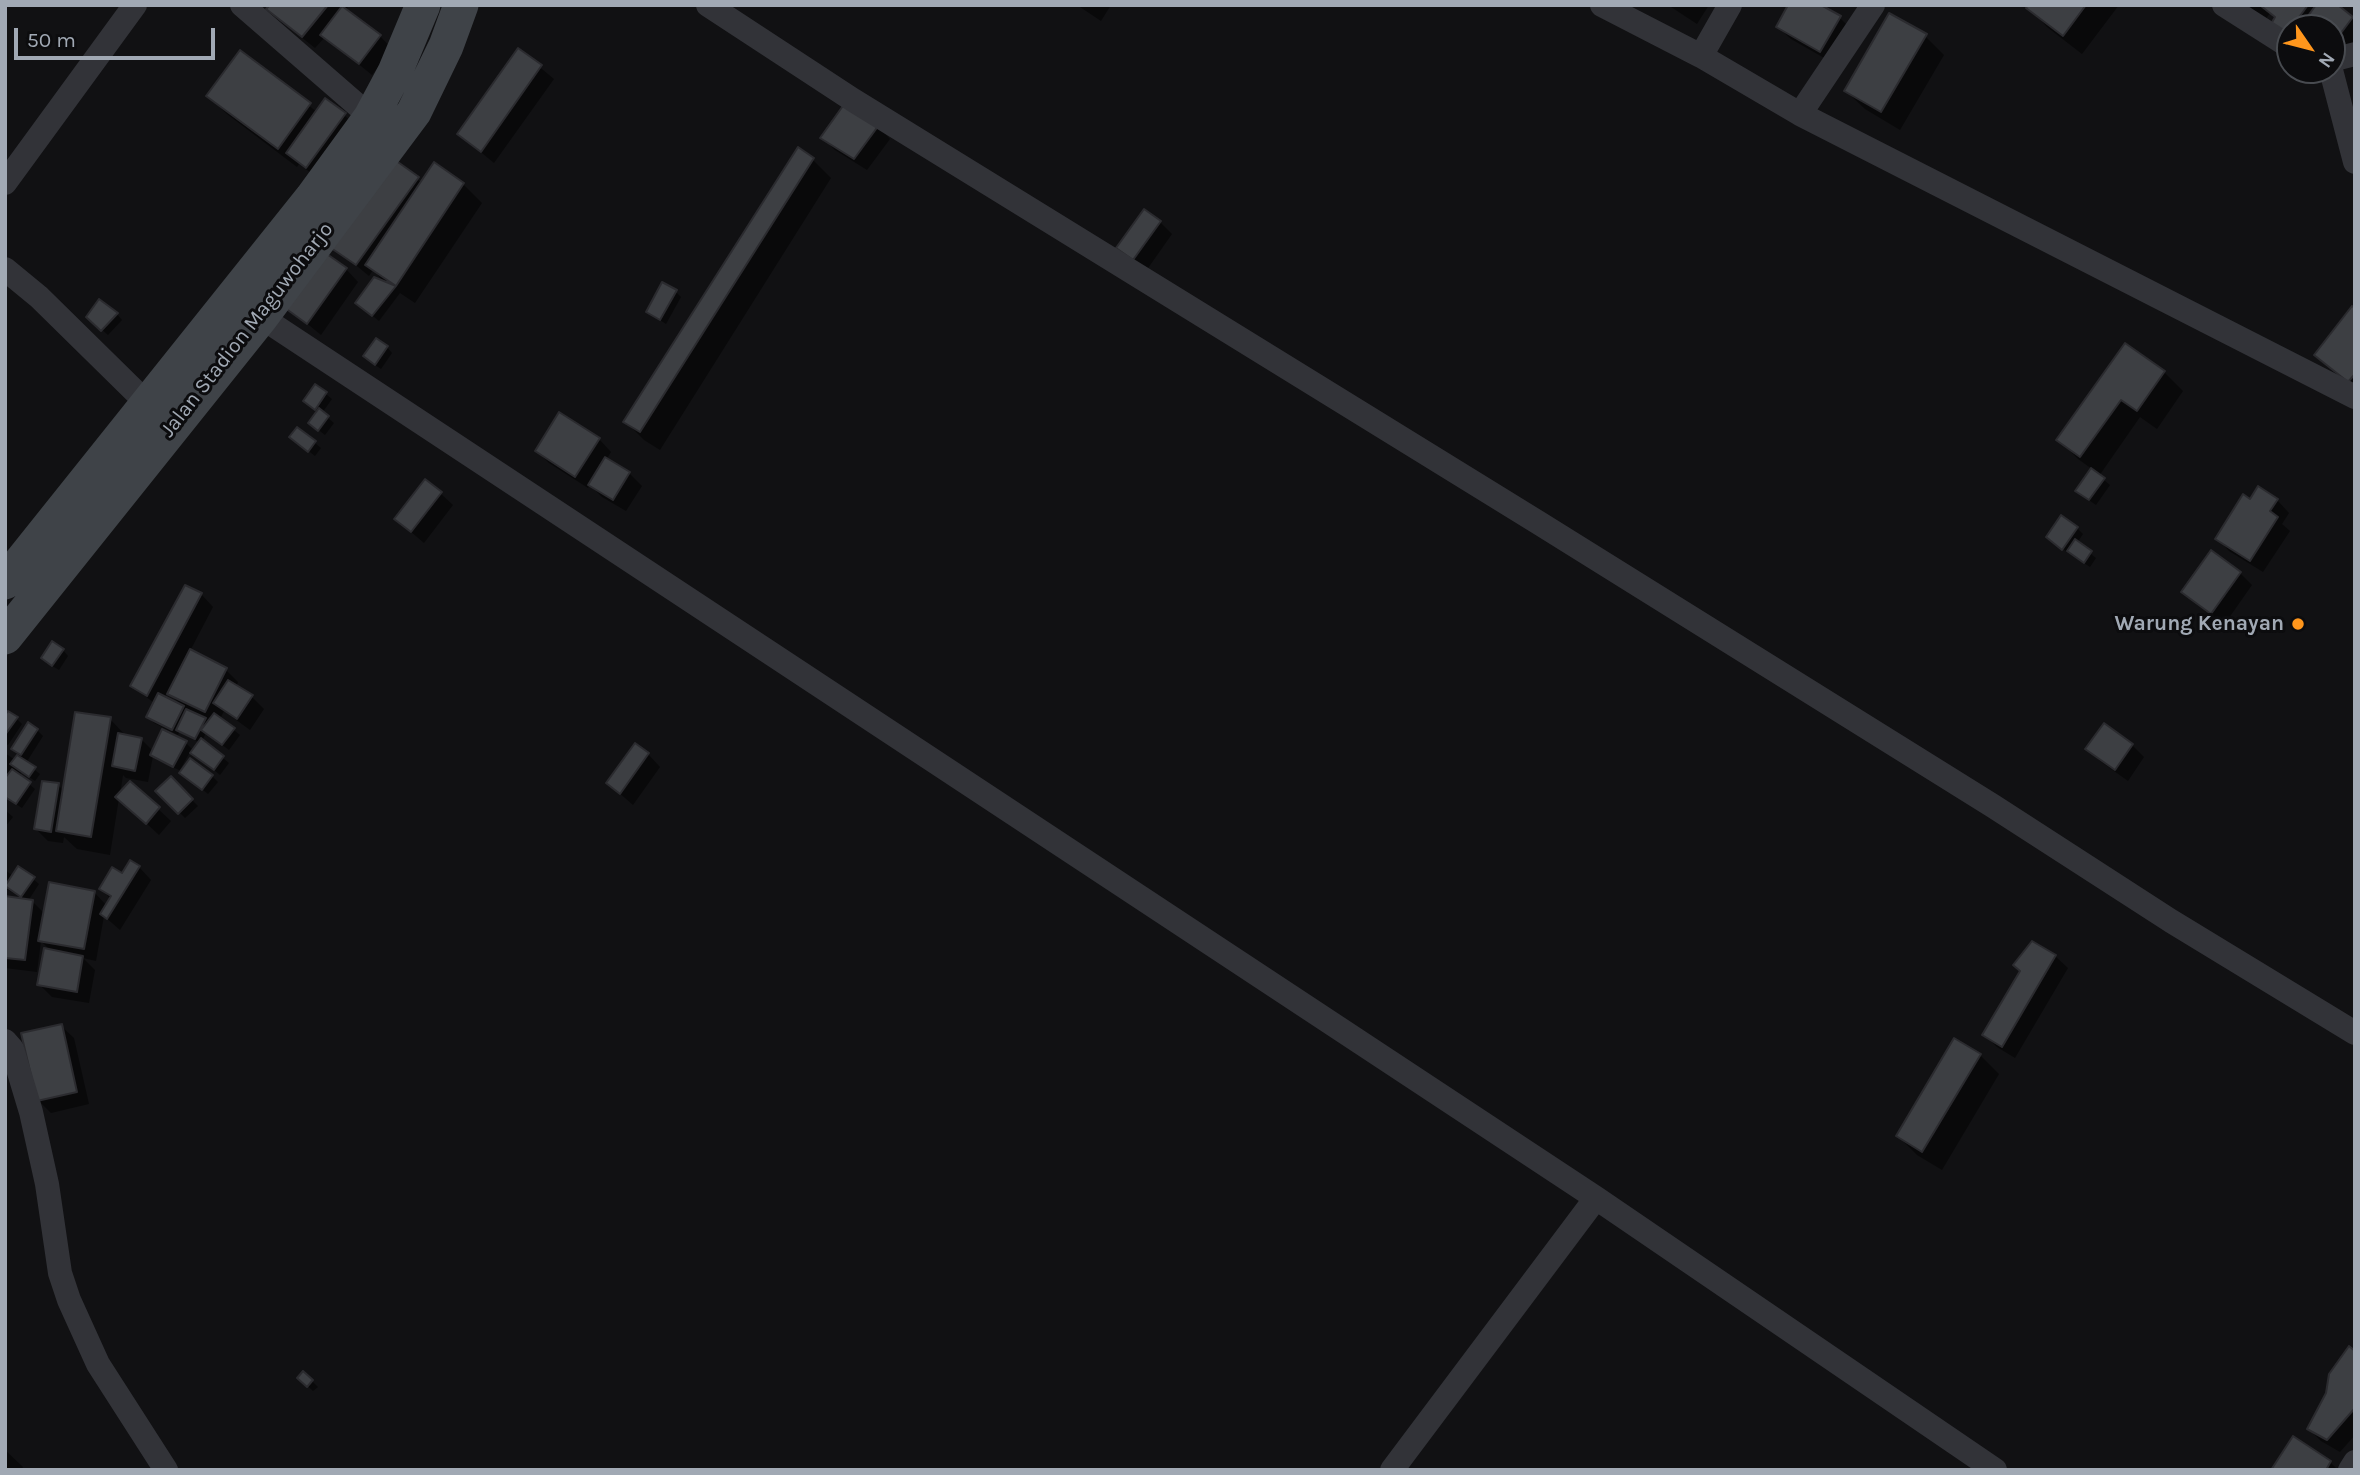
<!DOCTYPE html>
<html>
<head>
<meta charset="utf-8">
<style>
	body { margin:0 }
	#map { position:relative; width:2360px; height:1475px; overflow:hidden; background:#111113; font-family:Karla,sans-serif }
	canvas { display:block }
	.frame { position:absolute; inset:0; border:7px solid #a1a9b4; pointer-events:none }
	.north { position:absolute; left:2276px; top:14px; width:70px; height:70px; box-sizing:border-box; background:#0c0c0e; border:2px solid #484b50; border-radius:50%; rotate:125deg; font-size:19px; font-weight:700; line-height:28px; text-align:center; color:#a1a9b4 }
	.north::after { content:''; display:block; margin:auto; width:24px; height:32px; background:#ff961c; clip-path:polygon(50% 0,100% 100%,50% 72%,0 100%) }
	.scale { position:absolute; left:14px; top:28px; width:201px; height:32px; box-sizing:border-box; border:4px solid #a1a9b4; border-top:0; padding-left:9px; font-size:21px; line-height:24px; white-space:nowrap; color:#a1a9b4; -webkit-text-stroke:5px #0c0c0e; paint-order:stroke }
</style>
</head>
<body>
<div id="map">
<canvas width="2360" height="1475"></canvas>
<div class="frame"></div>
<div class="north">N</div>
<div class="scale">50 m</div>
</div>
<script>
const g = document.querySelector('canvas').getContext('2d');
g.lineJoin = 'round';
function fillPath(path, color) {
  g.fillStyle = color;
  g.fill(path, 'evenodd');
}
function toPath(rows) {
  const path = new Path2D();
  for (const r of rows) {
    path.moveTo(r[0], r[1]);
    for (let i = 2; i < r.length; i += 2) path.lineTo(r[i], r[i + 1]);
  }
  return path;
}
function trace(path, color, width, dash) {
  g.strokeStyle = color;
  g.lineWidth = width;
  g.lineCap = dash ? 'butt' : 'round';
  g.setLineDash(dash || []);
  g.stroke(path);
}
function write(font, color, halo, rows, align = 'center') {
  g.font = font + ' Karla,sans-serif';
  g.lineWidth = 6;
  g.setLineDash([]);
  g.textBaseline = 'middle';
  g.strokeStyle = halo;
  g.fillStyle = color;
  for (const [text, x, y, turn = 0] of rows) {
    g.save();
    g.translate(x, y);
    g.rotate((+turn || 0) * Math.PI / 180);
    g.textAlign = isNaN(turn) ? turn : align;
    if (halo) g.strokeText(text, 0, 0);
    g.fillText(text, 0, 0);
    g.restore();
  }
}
fillPath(toPath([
	[272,5,346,5,348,7,345,11,380,36,392,49,372,75,325,37,315,48,281,21,269,9],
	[1077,5,1111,5,1101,21],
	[1668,5,1709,5,1697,24],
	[2027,5,2119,5,2082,54,2047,27],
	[2246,5,2335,5,2355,20,2355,44,2332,56,2332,28,2290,28,2290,39,2270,13,2265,20],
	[1840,18,1852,30,1833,63,1791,39,1778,27],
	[1925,36,1944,55,1900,130,1865,109,1846,91],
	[519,50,554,79,494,163,459,134],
	[240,52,317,112,344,115,357,127,319,179,299,164,297,167,227,114,208,96],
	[878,126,890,139,867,170,835,150,823,138],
	[812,159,831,178,660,450,644,440,625,421],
	[395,162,422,183,463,184,482,203,415,303,400,293,379,321,363,308,386,284,373,270,369,276,334,247],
	[1160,222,1172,234,1146,271,1131,260],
	[346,269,358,282,321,335,287,307],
	[676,292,681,297,666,324,648,312],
	[2355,311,2355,388,2316,355],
	[117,314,122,320,108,335,88,317],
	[387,347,392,353,381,369,371,362],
	[2164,372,2183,391,2157,429,2140,417,2099,476,2110,485,2096,505,2083,496,2092,469,2078,459,2059,440],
	[316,386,332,399,322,413,334,423,325,435,316,428,318,412,311,407],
	[298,429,321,448,315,456,297,442],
	[599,439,611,452,606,460,629,473,642,486,626,511,602,497,590,485,588,488,549,463,537,451],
	[440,493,453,505,424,543,396,519],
	[2277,500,2289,513,2282,524,2290,531,2263,572,2229,551,2217,538,2251,501],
	[2077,528,2083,534,2077,543,2096,558,2090,567,2054,543],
	[2240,573,2252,585,2224,625,2196,604,2183,592],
	[201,594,213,607,190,651,226,670,238,682,236,687,252,697,264,709,250,730,224,711,220,719,240,735,229,750,206,733,202,741,229,763,220,775,191,750,180,770,182,771,190,760,212,776,218,782,208,794,179,770,157,760,153,756,148,782,126,778,123,775,120,795,130,783,171,821,159,835,119,798,110,855,77,849,64,837,63,843,48,841,36,829,58,785,64,791,110,719,127,737,141,739,153,751,186,743,194,751,200,743,180,731,178,735,154,723,148,717,155,704,132,685],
	[168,692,183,707,164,698],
	[63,650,68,656,59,670,49,664],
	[5,718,17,719,22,724,8,745,5,744],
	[37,730,43,736,26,763,40,774,35,781,22,772,19,776,35,789,22,808,5,797,5,753,15,760,19,754,13,749],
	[2132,745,2144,757,2128,781,2100,761,2087,748],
	[648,754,660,767,633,805,608,783],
	[171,779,198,806,185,818,158,791],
	[5,810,13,817,5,827],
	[139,867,151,880,120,930,104,916,96,961,83,958,95,970,89,1003,52,997,39,984,51,951,41,941,37,972,5,968,5,898,26,901,5,888,5,870,13,876,33,879,39,884,28,901,32,901,45,914,94,892,107,906,111,899,101,889],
	[2032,943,2055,956,2068,968,2015,1058,1997,1047,1984,1034,2022,972],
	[61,1026,74,1038,89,1104,51,1113,38,1100],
	[1980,1055,1999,1074,1942,1170,1917,1155,1898,1136],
	[2355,1353,2355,1435,2340,1452,2321,1441,2309,1429],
	[299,1378,312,1381,318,1387,313,1391],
	[5,1450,23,1467,21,1470,5,1470],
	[2330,1462,2338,1470,2273,1470]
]), '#0007');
const building = toPath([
	[270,5,328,5,302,37,266,9,270,5],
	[1788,5,1821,5,1841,16,1820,52,1776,27,1788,5],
	[2028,5,2086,5,2063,36,2026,8,2028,5],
	[2308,5,2286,35,2271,24,2275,17,2261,6,2308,5],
	[2316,5,2338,5,2353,17,2332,45,2332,28,2299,28,2316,5],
	[342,6,381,35,359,64,320,35,342,6],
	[1889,13,1927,34,1881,112,1844,91,1889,13],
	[518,48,542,65,481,152,457,134,518,48],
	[240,50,311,103,278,149,206,96,240,50],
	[325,98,346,113,306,168,286,153,325,98],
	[845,103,879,125,854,159,820,138,845,103],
	[798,147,814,158,640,432,623,422,798,147],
	[395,160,419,177,356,265,331,248,395,160],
	[434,162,464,183,396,286,365,265,434,162],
	[1144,209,1161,221,1133,260,1116,248,1144,209],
	[324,252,347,268,307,324,285,308,324,252],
	[374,277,396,286,372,316,355,303,374,277],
	[662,282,677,290,660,320,646,312,662,282],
	[99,299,118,313,101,331,86,317,99,299],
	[2352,306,2355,308,2355,374,2348,382,2314,355,2352,306],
	[376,338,388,346,375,365,363,356,376,338],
	[2125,343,2165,371,2137,411,2121,400,2080,457,2056,440,2125,343],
	[315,384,327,392,315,410,303,401,315,384],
	[319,408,329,416,318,431,308,423,319,408],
	[559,412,600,438,575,477,535,451,559,412],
	[297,427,316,441,308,452,289,437,297,427],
	[605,457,630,472,613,500,588,485,605,457],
	[2091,468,2105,478,2089,500,2075,491,2091,468],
	[425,479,442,492,411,532,394,519,425,479],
	[2258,486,2278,499,2270,511,2278,517,2250,561,2215,539,2243,494,2250,499,2258,486],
	[2061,515,2078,527,2062,550,2046,537,2061,515],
	[2075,539,2092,551,2084,563,2067,551,2075,539],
	[2211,550,2241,572,2211,614,2181,592,2211,550],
	[185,585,202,593,147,696,130,686,185,585],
	[52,641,64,649,52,666,41,658,52,641],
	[190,649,227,668,205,712,167,694,190,649],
	[228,680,253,695,237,719,213,703,228,680],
	[158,693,184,706,172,730,146,717,158,693],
	[186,709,206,718,195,739,176,730,186,709],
	[8,711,18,717,5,735,5,715,8,711],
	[75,712,111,717,91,837,56,831,75,712],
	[214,713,235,728,222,745,201,730,214,713],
	[28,722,38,729,21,755,11,749,28,722],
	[2104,723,2133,744,2115,770,2085,749,2104,723],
	[162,729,187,741,173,767,150,755,162,729],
	[118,733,142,738,135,771,112,766,118,733],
	[201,738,224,756,214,770,190,753,201,738],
	[635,743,649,753,620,794,606,783,635,743],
	[17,755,36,767,29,777,10,764,17,755],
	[190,758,213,775,202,790,179,773,190,758],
	[12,769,31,782,16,804,5,797,5,778,12,769],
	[171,776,193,799,178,814,155,791,171,776],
	[42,781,59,783,51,832,34,829,42,781],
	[130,781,160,807,146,824,115,797,130,781],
	[130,860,140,866,107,919,100,914,111,896,99,889,112,867,122,873,130,860],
	[18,866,35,877,21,897,5,886,18,866],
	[49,882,95,891,84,949,38,941,49,882],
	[5,896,33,900,25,960,5,958,5,896],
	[2032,941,2056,955,2002,1047,1982,1035,2020,971,2013,965,2032,941],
	[44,948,83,956,77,992,37,985,44,948],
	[62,1024,77,1092,37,1101,21,1033,62,1024],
	[1954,1038,1981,1054,1922,1152,1896,1136,1954,1038],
	[2349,1346,2355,1351,2355,1408,2327,1440,2307,1429,2326,1393,2329,1374,2349,1346],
	[303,1371,313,1380,307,1387,297,1378,303,1371],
	[2293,1436,2331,1461,2326,1470,2271,1470,2293,1436]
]);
fillPath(building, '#3d3f43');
trace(building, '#2b2b2f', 2);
trace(toPath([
	[242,5,371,117],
	[708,5,853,100,1539,523,1993,806,2171,921,2355,1033],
	[1602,5,1701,56,1800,114,2355,397],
	[2224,5,2290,47],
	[1701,56,1730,5],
	[2332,60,2355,54],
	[2331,70,2355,162],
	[1800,114,1873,5],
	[5,183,135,5],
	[5,269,39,297,158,414],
	[261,317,1596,1198,1995,1470],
	[5,1041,12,1049,31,1112,47,1184,60,1273,69,1300,98,1364,166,1470],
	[1392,1470,1596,1198],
	[2350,1470,2355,1462]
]), '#323338', 24);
trace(toPath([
	[5,582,312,198,371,117,395,72,423,5],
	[5,637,261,317,414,112,446,46,461,5]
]), '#3f4348', 35);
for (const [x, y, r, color] of [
	[2298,624,7,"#ff961c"]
]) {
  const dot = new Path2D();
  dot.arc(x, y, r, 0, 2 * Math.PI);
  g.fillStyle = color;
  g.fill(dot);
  trace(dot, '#0c0c0e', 2.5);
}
write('21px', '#a1a9b4', '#0c0c0e', [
	["Jalan Stadion Maguwoharjo",247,330,-52]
]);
write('bold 21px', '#a1a9b4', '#0c0c0e', [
	["Warung Kenayan",2284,624]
], 'right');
</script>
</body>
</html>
